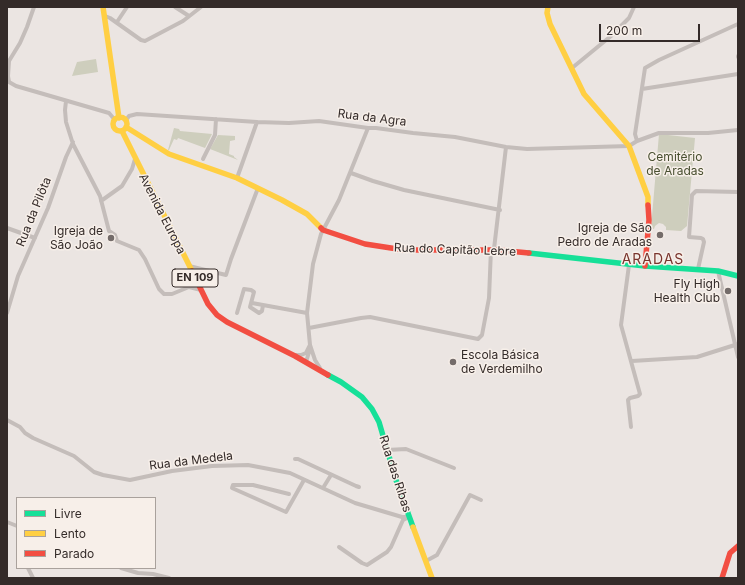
<!DOCTYPE html>
<html>
<head>
<meta charset="utf-8">
<style>
	body { margin:0 }
	#map { position:relative; width:745px; height:585px; overflow:hidden; background:#ebe5e2; font-family:Inter,sans-serif }
	canvas { display:block }
	.frame { position:absolute; inset:0; border:8px solid #342b29; pointer-events:none }
	.legend { position:absolute; left:16px; top:497px; width:140px; height:72px; box-sizing:border-box; background:#f7efe9; border:1px solid #a9a19c; margin:0; padding:5px 7px; list-style:none; font-size:12px; color:#342b29 }
	.legend li { display:flex; align-items:center; gap:8px; height:20px }
	.legend b { width:20px; border:1px solid #a9a19c }
	.scale { position:absolute; left:599px; top:24px; width:101px; height:18px; box-sizing:border-box; border:2px solid #342b29; border-top:0; padding-left:5px; font-size:12px; line-height:14px; white-space:nowrap; color:#342b29; -webkit-text-stroke:3px #f7efe9; paint-order:stroke }
</style>
</head>
<body>
<div id="map">
<canvas width="745" height="585"></canvas>
<div class="frame"></div>
<ul class="legend">
<li><b style="height:5px;background:#16e098"></b>Livre</li>
<li><b style="height:5px;background:#ffcf43"></b>Lento</li>
<li><b style="height:5px;background:#f24e42"></b>Parado</li>
</ul>
<div class="scale">200 m</div>
</div>
<script>
const g = document.querySelector('canvas').getContext('2d');
g.lineJoin = 'round';
function fillPath(path, color) {
  g.fillStyle = color;
  g.fill(path, 'evenodd');
}
function toPath(rows) {
  const path = new Path2D();
  for (const r of rows) {
    if (r.length === 3) {
      path.moveTo(r[0] + r[2], r[1]);
      path.arc(r[0], r[1], r[2], 0, 2 * Math.PI);
      continue;
    }
    path.moveTo(r[0], r[1]);
    for (let i = 2; i < r.length; i += 2) path.lineTo(r[i], r[i + 1]);
  }
  return path;
}
function trace(path, color, width, dash) {
  g.strokeStyle = color;
  g.lineWidth = width;
  g.lineCap = dash ? 'butt' : 'round';
  g.setLineDash(dash || []);
  g.stroke(path);
}
function write(font, color, halo, rows, align = 'center') {
  g.font = font + ' Inter,sans-serif';
  g.lineWidth = 3;
  g.setLineDash([]);
  g.textBaseline = 'middle';
  g.strokeStyle = halo;
  g.fillStyle = color;
  for (const [text, x, y, turn = 0] of rows) {
    g.save();
    g.translate(x, y);
    g.rotate((+turn || 0) * Math.PI / 180);
    g.textAlign = isNaN(turn) ? turn : align;
    if (halo) g.strokeText(text, 0, 0);
    g.fillText(text, 0, 0);
    g.restore();
  }
}
fillPath(toPath([
	[96,59,98,72,72,76,77,62],
	[174,128,179,129,180,131,212,134,205,148,178,138,177,140,174,139,169,150,168,150],
	[659,134,695,138,687,226,681,231,666,230,666,227,663,224,659,223,655,226,654,229,651,228],
	[218,135,235,136,235,140,230,141,229,154,234,156,234,157,238,160,210,149]
]), '#cecebd');
trace(toPath([
	[175,7,189,16],
	[105,16,110,18,141,40,145,41,183,21,201,7],
	[117,22,127,7],
	[738,56,738,57],
	[572,68,611,36,629,18,634,7],
	[9,82,16,86,109,113,115,120],
	[9,82,8,76,9,61,20,43,27,27,34,7],
	[642,89,738,74],
	[66,101,65,110,66,122,73,144,100,196,109,231,115,235,117,241,139,250,145,259,159,289,164,294,172,294,189,287,201,290],
	[126,120,129,116,137,114,257,122,289,123,319,121,368,128,376,128,413,133,455,137,506,147,527,149,629,146,637,141,635,134,645,68,659,60,738,24],
	[637,141,659,133,708,133,738,130],
	[203,159,215,135,216,119],
	[351,173,373,181,404,190,500,210],
	[237,178,257,122],
	[101,201,122,186,132,169,135,159],
	[7,228,35,238],
	[494,249,506,147],
	[629,265,621,325,640,394,638,396,630,398,628,400,631,427],
	[189,266,226,275,231,259,258,188],
	[698,269,704,242,703,239,701,238,689,237,692,195,696,191,738,192],
	[718,271,738,357],
	[189,287,191,284,192,275],
	[252,303,307,313],
	[7,313,18,276,48,208,66,157,73,142],
	[237,313,244,289,251,290,254,292,250,307,259,313,262,311,263,305],
	[309,328,361,318,370,317,478,339,482,335,489,298,491,249],
	[296,355,301,355,306,353,310,345],
	[632,361,697,357,738,344],
	[306,362,310,349],
	[320,368,315,360,310,345,307,313,313,264,321,234,339,200,368,128],
	[7,420,20,427,25,433,33,438,74,456,94,472,103,475,130,480,172,471,212,466,248,465,290,473,355,503,402,517,409,517],
	[387,450,406,449,454,468],
	[295,459,298,459,356,486,359,487],
	[323,488,331,475],
	[289,494,253,485,233,485,232,488,286,512,304,480],
	[7,522,17,526],
	[339,547,362,563,367,565,387,552,391,547,403,520,409,517],
	[426,561,437,555,470,495,481,500],
	[28,568,33,578],
	[121,568,138,573,153,574,169,578]
]), '#c4bdba', 4);
trace(toPath([
	[529,253,645,266,718,271,738,276],
	[328,375,341,382,362,397,372,409,379,422,396,480,413,527]
]), '#16e098', 5.5);
trace(toPath([
	[103,7,119,118],
	[548,7,547,13,550,24,584,94,629,146,648,197,648,205],
	[120,124,7],
	[126,127,169,154,237,178,282,200,307,214,321,228],
	[122,131,192,271],
	[413,527,432,578]
]), '#ffcf43', 5.5);
trace(toPath([
	[321,228,323,230,365,244,404,250,498,250,529,253],
	[645,266,649,220,648,205],
	[192,271,208,304,217,315,227,322,295,356,328,375],
	[722,578,730,553,738,546]
]), '#f24e42', 5.5);
for (const [x, y, r, color] of [
	[660,235,4,"#746c6a"],
	[111,238,4,"#746c6a"],
	[728,291,4,"#746c6a"],
	[453,362,4,"#746c6a"]
]) {
  const dot = new Path2D();
  dot.arc(x, y, r, 0, 2 * Math.PI);
  g.fillStyle = color;
  g.fill(dot);
  trace(dot, '#f7efe9', 1.5);
}
for (const [x, y, w] of [
	[195,278,46]
]) {
  const box = new Path2D();
  box.roundRect(x - w / 2, y - 9, w, 18, 3);
  g.fillStyle = '#f7efe9';
  g.fill(box);
  trace(box, '#342b29', 1);
}
write('bold 11px', '#342b29', null, [
	["EN 109",195,278]
]);
write('12px', '#342b29', '#f7efe9', [
	["Rua da Agra",372,118,7],
	["Rua da Pilôta",34,212,-68],
	["Avenida Europa",162,214,63],
	["Rua do Capitão Lebre",455,250,2],
	["Rua da Medela",191,461,-7],
	["Rua das Ribas",395,474,72]
]);
write('12px', '#484f30', '#f7efe9', [
	["Cemitério",675,157],
	["de Aradas",675,171]
]);
write('12px', '#342b29', '#f7efe9', [
	["Igreja de São",652,228],
	["Pedro de Aradas",652,242],
	["Igreja de",103,231],
	["São João",103,245],
	["Fly High",720,284],
	["Health Club",720,298],
	["Escola Básica",461,355,"left"],
	["de Verdemilho",461,369,"left"]
], 'right');
g.letterSpacing = '1px';
write('14px', '#79342d', '#f7efe9', [
	["ARADAS",653,260]
]);
g.letterSpacing = '0px';
</script>
</body>
</html>
